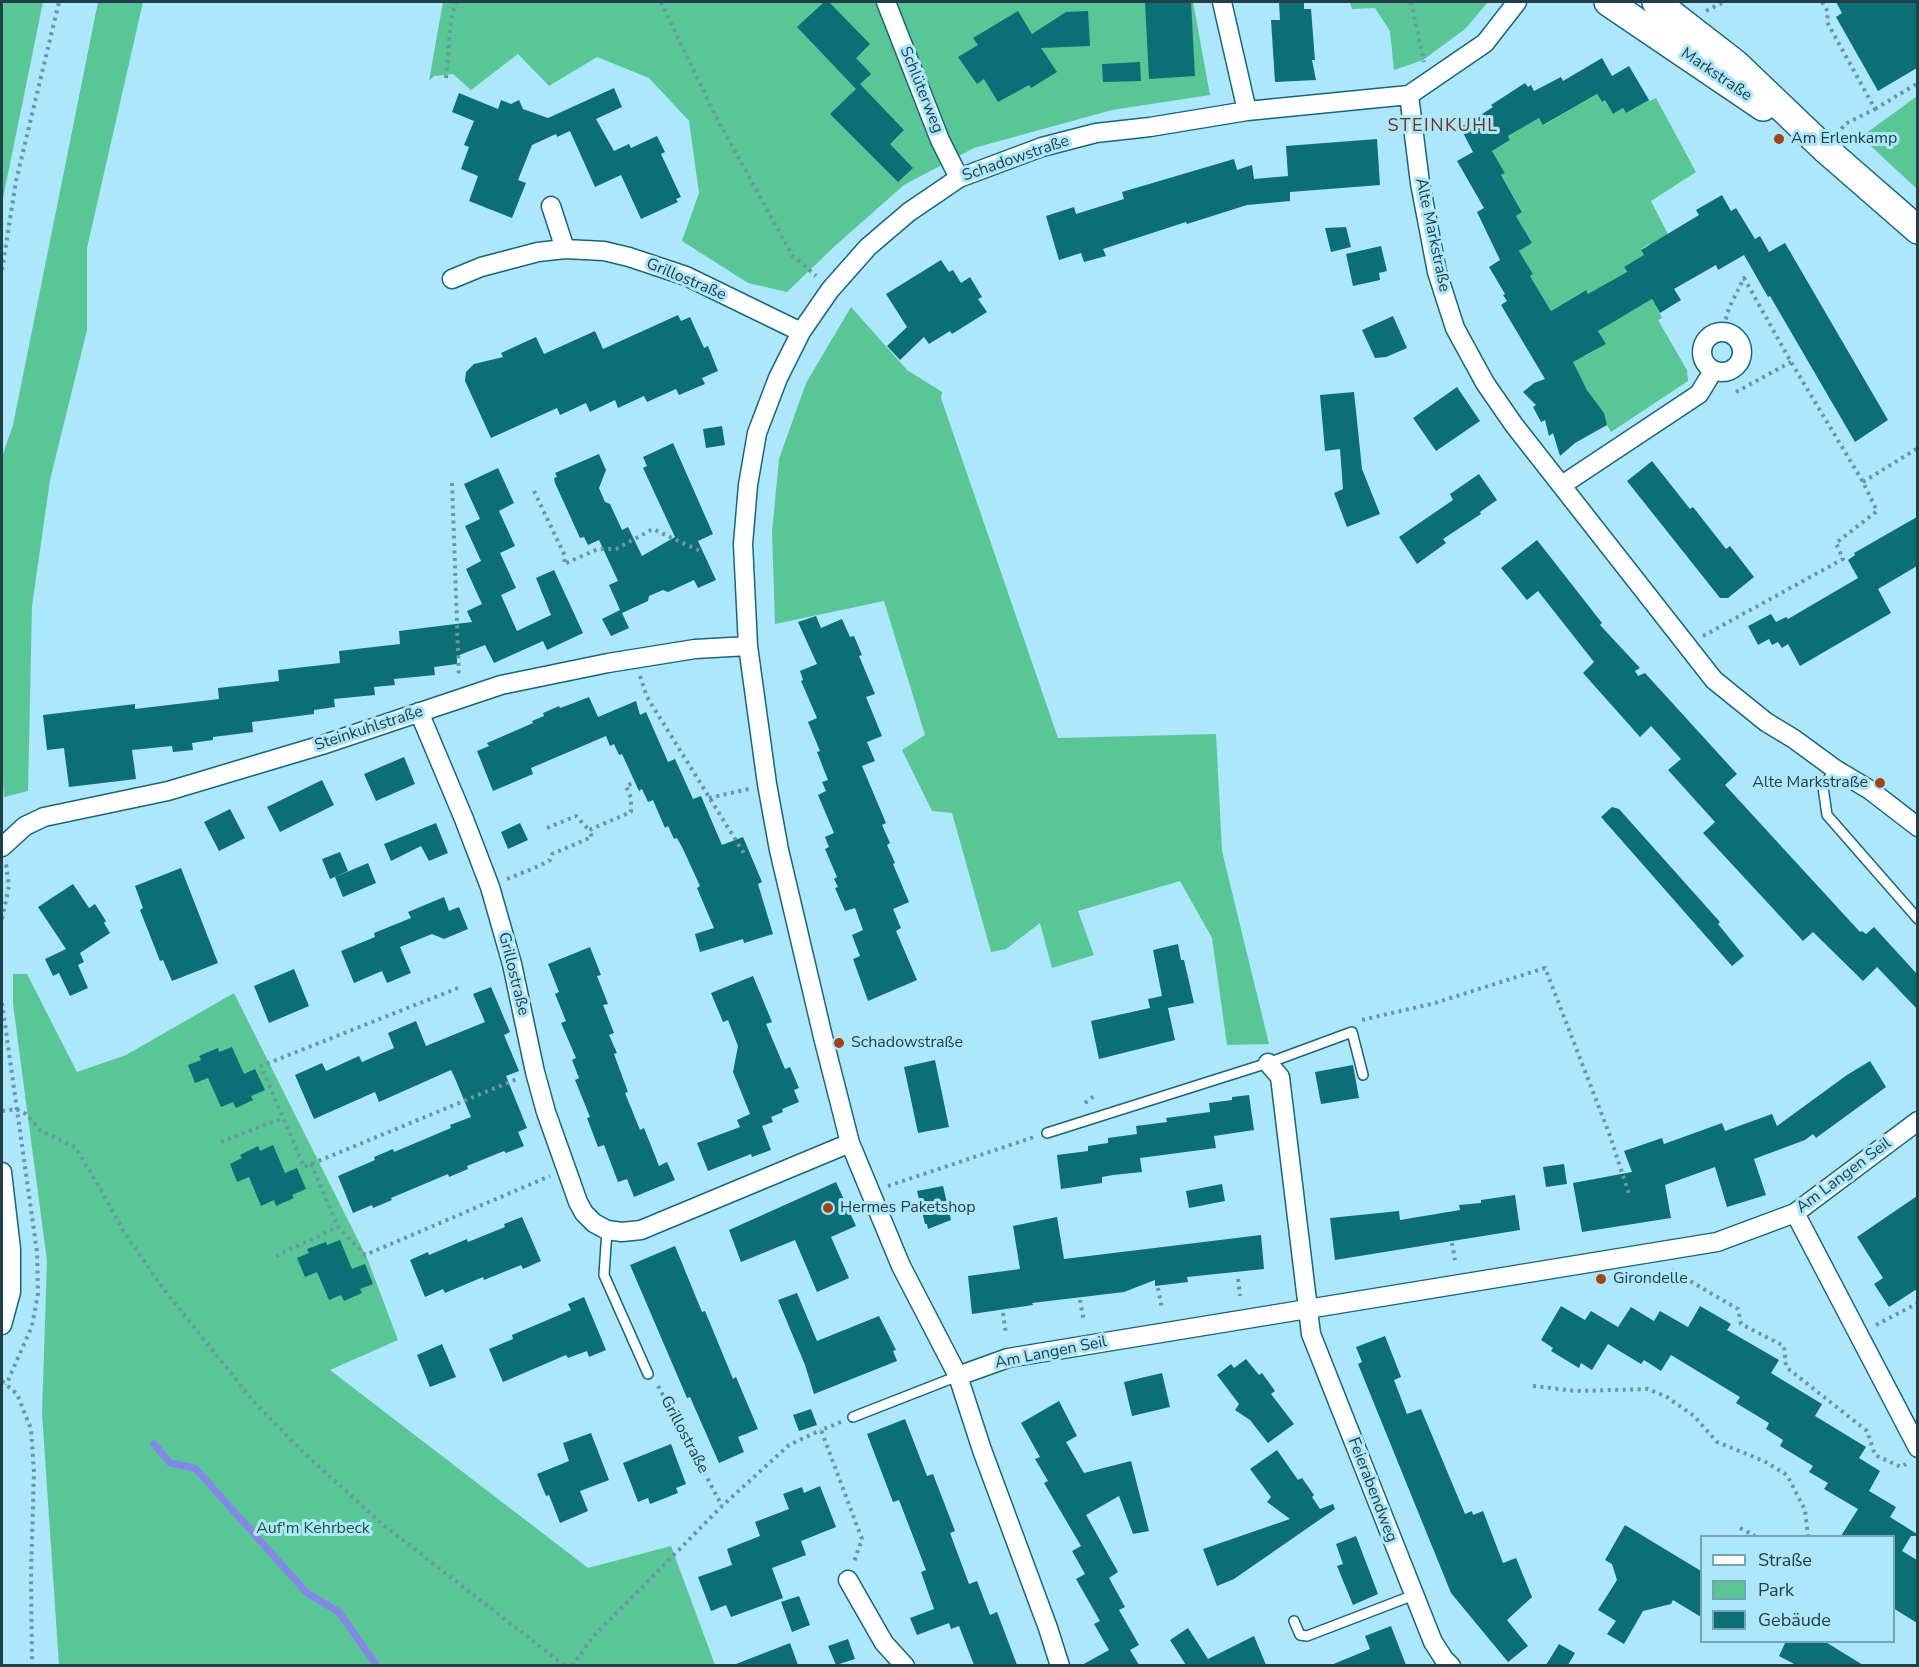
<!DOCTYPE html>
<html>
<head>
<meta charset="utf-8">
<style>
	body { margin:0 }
	#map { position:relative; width:1919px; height:1667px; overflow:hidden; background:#ade7fb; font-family:"Nunito Sans",sans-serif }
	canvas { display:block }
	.frame { position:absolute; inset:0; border:3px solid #203f49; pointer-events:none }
	.legend { position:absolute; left:1700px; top:1535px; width:195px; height:108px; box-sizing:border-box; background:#ade7fb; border:2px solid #75a4b4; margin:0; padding:8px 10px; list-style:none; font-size:18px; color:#203f49 }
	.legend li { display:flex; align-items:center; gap:12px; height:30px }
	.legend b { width:30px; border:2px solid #75a4b4 }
</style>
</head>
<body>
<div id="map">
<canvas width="1919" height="1667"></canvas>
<div class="frame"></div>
<ul class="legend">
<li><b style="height:8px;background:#fff"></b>Straße</li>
<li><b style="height:16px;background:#59c695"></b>Park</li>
<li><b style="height:16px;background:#0b6f75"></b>Gebäude</li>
</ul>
</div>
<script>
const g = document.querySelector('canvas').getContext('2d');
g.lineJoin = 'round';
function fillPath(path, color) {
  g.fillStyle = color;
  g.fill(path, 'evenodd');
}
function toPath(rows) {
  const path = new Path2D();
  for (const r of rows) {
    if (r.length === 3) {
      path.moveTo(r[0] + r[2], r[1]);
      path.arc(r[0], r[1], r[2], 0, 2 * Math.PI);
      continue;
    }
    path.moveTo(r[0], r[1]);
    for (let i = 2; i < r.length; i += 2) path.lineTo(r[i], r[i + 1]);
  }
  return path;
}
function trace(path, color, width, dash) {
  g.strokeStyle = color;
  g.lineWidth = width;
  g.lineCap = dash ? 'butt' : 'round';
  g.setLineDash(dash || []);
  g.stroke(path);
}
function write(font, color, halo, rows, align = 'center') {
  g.font = font + ' "Nunito Sans",sans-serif';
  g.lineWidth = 6;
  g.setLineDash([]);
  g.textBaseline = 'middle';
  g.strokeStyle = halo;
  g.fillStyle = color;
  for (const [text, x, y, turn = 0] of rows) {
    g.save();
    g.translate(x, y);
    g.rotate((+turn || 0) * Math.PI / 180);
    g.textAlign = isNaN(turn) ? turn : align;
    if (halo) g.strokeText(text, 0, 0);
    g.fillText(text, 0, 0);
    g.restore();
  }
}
fillPath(toPath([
	[2,2,43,2,2,203],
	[98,2,143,2,87,248,87,330,50,480,32,606,28,791,4,797,2,765,2,457,13,425],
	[443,2,1193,2,1210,95,1112,110,974,148,904,185,836,245,787,292,748,283,682,241,699,193,689,121,649,78,597,57,549,86,518,54,471,90,453,74,434,76,429,81],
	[1350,2,1488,2,1465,29,1423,60,1394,70,1390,31,1375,8,1352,9],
	[1597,94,1602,102,1605,100,1613,114,1623,108,1626,113,1649,100,1650,101,1656,98,1696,172,1651,201,1670,238,1653,251,1649,244,1641,249,1646,258,1624,267,1627,274,1589,296,1585,290,1551,311,1530,276,1533,274,1519,251,1532,243,1516,216,1522,211,1501,175,1505,173,1492,151,1510,140,1508,136,1539,118,1544,125],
	[1917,96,1917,189,1861,137],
	[1652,299,1662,318,1658,320,1687,370,1688,381,1611,432,1575,368,1563,334,1585,356,1605,344,1598,330],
	[851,307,907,370,942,392,941,398,1058,738,1216,734,1222,851,1269,1044,1227,1045,1212,938,1180,881,1078,911,1094,955,1052,968,1040,923,1006,949,991,952,952,813,932,811,902,750,925,735,884,601,775,624,772,532,779,459,806,383],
	[13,974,27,974,77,1072,126,1055,234,993,367,1258,398,1340,330,1370,588,1568,671,1546,715,1665,59,1665,42,1413,47,1261,13,1004]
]), '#59c695');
trace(toPath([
	[154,1444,170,1463,195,1468,307,1593,339,1612,377,1666]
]), '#8686ea', 7);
fillPath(toPath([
	[824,2,829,2,870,44,856,58,871,74,860,84,904,130,890,144,913,168,898,182,830,114,856,89,797,27],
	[1145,2,1191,2,1195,76,1149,79],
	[1279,2,1304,2,1304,9,1311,9,1315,60,1312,60,1316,80,1275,82,1271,20,1280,20],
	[1836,2,1917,2,1917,68,1878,91,1836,17,1842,13],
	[1018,11,1032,34,1066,12,1088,11,1090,46,1041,48,1057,72,1031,88,1029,85,998,102,984,79,977,84,958,57,978,45,973,38],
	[1602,58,1612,76,1629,66,1649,100,1626,113,1623,108,1613,114,1605,100,1602,102,1597,94,1543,125,1539,118,1508,136,1510,140,1492,151,1505,173,1501,175,1522,212,1516,216,1532,243,1519,251,1533,274,1530,276,1551,311,1586,290,1588,294,1627,272,1624,267,1644,255,1641,250,1699,215,1696,210,1722,195,1731,211,1736,208,1755,239,1760,236,1769,252,1785,243,1888,420,1855,442,1770,296,1768,297,1744,255,1718,270,1716,265,1674,289,1681,300,1660,313,1652,299,1598,331,1606,344,1573,362,1587,390,1604,413,1607,425,1575,443,1560,456,1553,433,1549,436,1545,420,1541,422,1533,407,1536,405,1523,392,1534,383,1545,379,1501,305,1507,301,1503,295,1505,294,1489,267,1500,260,1477,212,1484,208,1457,161,1473,152,1460,127,1483,115,1482,114,1493,107,1491,105,1525,83,1528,87,1531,85,1534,91,1561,77,1563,81],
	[1140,62,1141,81,1103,82,1102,64],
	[614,88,622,107,596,119,614,151,629,144,631,148,657,136,665,152,661,154,681,197,676,199,678,202,641,219,621,175,595,187,570,131,557,137,556,134,532,145,518,180,526,183,512,218,469,201,478,176,461,169,469,147,464,145,474,121,452,112,459,93,498,109,501,100,511,104,519,100,523,109,548,118],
	[1377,139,1380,185,1290,192,1290,201,1247,205,1187,224,1186,222,1103,249,1106,256,1084,262,1081,253,1059,260,1046,216,1074,207,1076,214,1124,199,1122,192,1234,159,1237,170,1252,165,1254,179,1288,176,1286,146],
	[1346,227,1351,247,1331,252,1325,228],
	[1381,246,1387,271,1379,273,1380,280,1353,286,1346,254],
	[941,260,949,272,953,270,961,283,970,277,982,297,978,299,987,312,952,334,950,331,929,344,924,337,900,360,887,346,907,327,886,294],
	[678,315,681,321,690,317,704,348,708,346,718,371,702,378,705,384,679,395,676,389,647,402,644,396,618,408,615,400,590,412,586,403,560,415,557,408,491,438,465,381,466,372,474,364,503,357,501,353,536,337,544,354,595,331,603,349],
	[1393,316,1407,348,1386,357,1375,358,1362,330],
	[1457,387,1480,421,1436,451,1413,418],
	[1354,392,1362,469,1380,514,1347,527,1334,493,1343,489,1340,449,1325,451,1320,395],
	[722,426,725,445,706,448,703,429],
	[673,443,713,534,698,541,716,580,698,588,694,580,668,592,663,590,649,596,648,601,622,613,629,628,611,636,602,619,620,610,609,585,618,581,599,540,588,545,584,537,580,538,555,483,554,478,557,477,555,473,599,454,606,470,599,488,605,502,610,504,622,530,628,527,642,556,675,537,643,468,647,466,643,457],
	[1652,461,1690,509,1693,507,1726,549,1730,546,1754,577,1728,598,1720,598,1627,481],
	[498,468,514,503,499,511,515,546,500,553,516,588,501,595,517,631,551,615,536,578,554,570,583,633,547,650,543,641,494,663,485,645,457,656,457,664,434,667,435,675,394,679,395,685,374,687,375,695,334,699,335,707,314,710,314,714,252,722,253,732,213,737,213,740,192,743,193,750,173,752,172,746,132,750,136,779,69,787,64,748,47,750,43,715,135,704,135,709,219,699,218,688,279,681,278,670,340,663,339,651,400,644,399,631,472,622,467,611,482,604,466,569,481,561,465,526,480,519,464,484],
	[1479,474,1497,500,1480,512,1481,514,1443,539,1446,543,1417,564,1399,537,1453,500,1450,494],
	[1917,517,1917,566,1878,589,1891,613,1800,666,1788,644,1782,648,1778,642,1772,645,1769,639,1758,645,1748,626,1771,614,1776,622,1786,617,1788,619,1858,578,1848,560,1855,555,1854,553],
	[1537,540,1602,623,1600,625,1640,668,1635,671,1638,676,1645,673,1737,774,1725,785,1860,932,1862,931,1866,934,1874,927,1917,974,1917,1009,1877,967,1863,981,1813,932,1803,941,1703,833,1715,822,1668,770,1681,759,1651,726,1640,737,1583,673,1594,662,1538,591,1527,600,1501,568],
	[816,616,821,628,842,619,850,637,854,636,862,655,859,656,875,694,866,697,882,736,867,742,875,761,862,766,886,823,882,825,890,843,887,845,895,863,893,864,909,902,893,909,901,928,896,931,917,980,868,1001,853,959,860,956,852,935,863,930,855,908,845,911,835,888,838,887,834,879,837,877,825,849,829,847,825,837,834,833,818,795,826,791,822,782,828,780,817,752,820,751,808,722,817,718,801,681,803,680,800,671,817,664,798,622],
	[589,697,598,717,636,701,640,715,646,712,668,762,675,759,693,799,701,796,722,845,743,837,762,882,758,884,773,934,744,943,743,939,700,952,695,934,714,928,697,888,700,886,683,849,677,838,674,839,668,826,665,828,653,800,648,802,642,789,639,791,622,754,619,755,614,744,610,746,606,736,531,768,533,774,493,791,477,751,489,746,487,743,533,723,532,721,544,716,543,713,559,706,560,708,571,704],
	[404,757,415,784,376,801,364,774],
	[322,780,334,805,280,832,267,807],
	[1612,807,1619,809,1720,922,1718,924,1744,956,1732,966,1601,817],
	[230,809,245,838,219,851,204,822],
	[436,823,448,853,429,861,421,846,391,861,384,844],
	[520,823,528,840,508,849,501,832],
	[340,852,348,871,330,879,322,859],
	[368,863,376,883,343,897,335,877],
	[181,868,218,963,172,981,163,960,160,961,140,910,143,908,135,886],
	[73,884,89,908,95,904,106,921,104,923,110,933,80,953,84,962,78,965,88,988,70,996,59,973,53,976,45,959,66,949,38,907],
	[444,897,449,911,459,907,468,929,444,939,432,934,400,947,411,973,387,983,382,971,354,983,341,951,375,937,374,933,411,918,408,912],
	[1178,944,1181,960,1184,960,1194,1003,1168,1008,1175,1040,1099,1059,1091,1021,1150,1008,1148,999,1162,996,1153,950],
	[590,947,601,975,597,976,608,1004,603,1005,614,1033,609,1035,617,1053,614,1054,628,1092,625,1093,640,1130,644,1128,659,1166,667,1162,675,1180,634,1197,627,1179,618,1182,604,1145,598,1147,587,1118,590,1117,575,1080,579,1078,572,1060,576,1058,561,1023,566,1021,555,994,559,992,548,964],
	[294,969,309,1006,269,1023,254,986],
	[753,976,772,1022,766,1024,785,1069,790,1067,799,1088,794,1090,799,1102,782,1109,783,1112,771,1117,773,1122,762,1126,771,1150,752,1157,751,1154,708,1171,697,1143,740,1127,737,1120,750,1114,733,1072,738,1046,728,1020,723,1022,711,993],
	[491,987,510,1032,504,1035,519,1071,506,1076,527,1128,518,1132,524,1146,506,1153,504,1151,467,1166,468,1169,449,1177,448,1174,391,1198,392,1200,373,1208,372,1205,353,1213,338,1176,375,1160,374,1157,393,1149,394,1152,451,1128,450,1125,471,1117,454,1076,451,1070,379,1102,375,1092,314,1119,295,1075,322,1063,326,1071,359,1056,362,1062,394,1048,388,1033,416,1021,426,1046,485,1022,473,994],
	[232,1047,244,1074,255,1069,265,1090,251,1096,253,1100,236,1108,233,1102,221,1107,208,1078,195,1083,188,1065,201,1060,199,1056,218,1048,219,1052],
	[935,1060,949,1127,918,1133,904,1067],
	[1870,1061,1886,1087,1816,1138,1813,1134,1805,1140,1754,1159,1766,1195,1727,1207,1715,1167,1665,1185,1671,1218,1582,1232,1573,1183,1632,1172,1624,1151,1662,1138,1664,1144,1722,1123,1725,1131,1772,1114,1777,1126,1847,1075],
	[1353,1065,1359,1098,1321,1104,1315,1072],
	[1249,1095,1254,1130,1214,1136,1216,1148,1140,1158,1142,1172,1113,1175,1102,1177,1102,1183,1061,1189,1057,1155,1088,1151,1088,1146,1108,1143,1108,1138,1137,1134,1136,1126,1167,1122,1166,1118,1210,1112,1209,1103,1232,1100,1232,1097],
	[273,1145,285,1173,297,1168,306,1189,292,1195,294,1198,276,1206,274,1200,261,1206,249,1177,237,1182,230,1164,242,1158,240,1155,258,1146,260,1151],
	[1564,1164,1567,1184,1546,1187,1543,1167],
	[836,1182,856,1226,831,1237,849,1278,817,1292,795,1240,741,1262,729,1230],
	[1222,1184,1225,1201,1189,1208,1186,1191],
	[943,1186,951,1220,928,1229,927,1224,925,1224,917,1191],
	[1515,1195,1520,1230,1335,1260,1330,1218,1399,1211,1400,1220,1460,1210,1459,1205,1481,1203,1481,1200],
	[1917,1196,1917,1289,1889,1307,1874,1284,1883,1278,1857,1237],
	[522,1217,541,1261,523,1269,521,1265,484,1280,483,1277,445,1293,443,1289,425,1297,410,1260,428,1252,429,1255,467,1239,468,1242,505,1227,504,1224],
	[1057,1217,1064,1259,1261,1235,1264,1269,1187,1277,1188,1282,1155,1286,1155,1280,1124,1292,1032,1303,1033,1305,972,1314,968,1276,1020,1269,1013,1226],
	[340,1240,352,1269,365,1264,373,1284,360,1289,362,1293,344,1301,341,1295,329,1300,317,1272,305,1277,297,1258,309,1253,307,1249,326,1242,327,1245],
	[675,1246,702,1312,705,1311,733,1379,736,1377,758,1429,738,1437,744,1452,719,1463,690,1397,687,1398,630,1265],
	[797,1293,817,1341,879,1316,896,1350,893,1351,897,1361,814,1394,805,1365,778,1300],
	[584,1297,606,1350,589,1357,587,1351,568,1358,566,1355,503,1382,489,1349,513,1339,512,1335,571,1310,568,1304],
	[1561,1306,1585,1320,1591,1311,1618,1327,1631,1307,1654,1321,1660,1311,1688,1327,1700,1306,1731,1324,1727,1330,1779,1360,1771,1373,1822,1404,1815,1416,1866,1447,1859,1458,1880,1471,1869,1491,1896,1507,1890,1517,1917,1534,1917,1536,1911,1536,1902,1551,1917,1560,1917,1623,1893,1608,1893,1536,1841,1536,1858,1509,1824,1489,1828,1483,1809,1472,1813,1466,1780,1446,1783,1440,1766,1429,1769,1423,1736,1403,1740,1397,1671,1355,1661,1371,1644,1360,1641,1364,1608,1344,1592,1370,1581,1363,1579,1368,1551,1351,1553,1348,1541,1340],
	[1385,1336,1401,1377,1394,1380,1407,1414,1421,1409,1465,1514,1472,1511,1473,1515,1483,1511,1503,1563,1516,1558,1532,1597,1507,1620,1528,1646,1508,1662,1451,1593,1358,1364,1362,1362,1356,1347],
	[442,1344,456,1377,430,1387,417,1355],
	[1246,1359,1259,1375,1262,1373,1275,1391,1271,1394,1294,1424,1268,1443,1250,1420,1235,1410,1239,1404,1217,1375,1231,1364,1234,1368],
	[1162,1373,1170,1407,1132,1416,1124,1382],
	[1059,1401,1077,1436,1066,1442,1084,1473,1131,1461,1149,1531,1133,1534,1119,1496,1086,1515,1118,1572,1109,1578,1125,1607,1119,1610,1139,1645,1130,1650,1139,1665,1082,1665,1109,1650,1094,1624,1100,1621,1076,1579,1085,1574,1072,1551,1081,1546,1044,1483,1048,1481,1035,1459,1040,1457,1021,1423],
	[811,1409,817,1425,799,1431,793,1415],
	[905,1419,927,1476,933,1474,955,1531,950,1533,969,1584,977,1581,990,1615,997,1612,1017,1665,974,1665,959,1626,951,1629,949,1623,917,1635,910,1618,934,1609,921,1572,926,1570,899,1500,893,1502,867,1434],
	[591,1433,609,1480,580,1491,588,1511,560,1523,549,1495,546,1496,537,1474,569,1461,563,1443],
	[671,1444,686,1484,676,1488,678,1493,650,1504,648,1498,638,1502,623,1463],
	[1277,1450,1298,1480,1302,1478,1314,1495,1312,1497,1320,1509,1333,1504,1335,1509,1234,1579,1217,1586,1203,1549,1290,1519,1267,1502,1271,1497,1250,1469],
	[820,1486,836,1527,801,1541,806,1555,772,1568,783,1598,731,1617,726,1605,711,1611,698,1577,732,1565,727,1549,760,1536,755,1522,789,1509,783,1494,802,1487,804,1493],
	[1625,1525,1701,1571,1701,1617,1673,1600,1671,1604,1643,1611,1624,1644,1607,1634,1616,1621,1598,1610,1617,1580,1612,1564,1605,1560],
	[1356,1536,1378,1594,1353,1605,1337,1566,1343,1564,1336,1544],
	[799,1596,810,1625,792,1632,781,1602],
	[1391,1626,1406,1665,1331,1665,1370,1649,1365,1636],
	[1188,1628,1208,1659,1254,1636,1266,1665,1186,1665,1170,1640],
	[848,1639,855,1659,836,1665,828,1646],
	[1786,1641,1824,1641,1863,1665,1796,1665,1779,1656],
	[790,1643,798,1665,737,1665,736,1664],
	[1559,1644,1575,1653,1568,1665,1546,1665]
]), '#0b6f75');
const lane = toPath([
	[1835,769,1823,787,1827,815,1918,919],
	[1047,1133,1268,1063,1352,1032,1363,1075],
	[607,1230,604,1275,648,1374],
	[853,1417,958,1376],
	[1294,1621,1300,1635,1307,1636,1414,1595]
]);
const street = toPath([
	[886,2,940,140,959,178],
	[1222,2,1247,111],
	[1409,95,1420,183,1437,272,1455,328,1485,383,1514,425,1714,680,1766,722,1794,739,1835,769,1870,790,1918,827],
	[551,206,565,249],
	[452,279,481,267,538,252,565,249,604,251,629,257,686,276,801,332],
	[1722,352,20],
	[1562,485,1699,394,1713,371],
	[419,712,464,819,490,887,512,964,535,1072,546,1112,578,1202,584,1213,594,1223,607,1230,622,1232,641,1230,850,1143],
	[2,847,25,826,44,817,168,791,322,745,501,685,608,663,695,649,748,646],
	[1268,1063,1280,1077,1311,1334,1433,1642,1444,1659,1451,1666],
	[2,1172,11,1249,11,1292,2,1325],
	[1795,1213,1918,1448],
	[958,1376,1008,1358,1717,1242,1795,1213,1918,1121],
	[848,1580,884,1643,905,1666],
	[1060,1666,1048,1628,982,1450,958,1376,901,1266,850,1143,823,1037,779,850,767,784,748,646,743,544,748,485,757,433,778,378,801,332,830,290,868,247,909,212,959,178,1042,147,1096,133,1150,127,1247,111,1409,95,1485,43,1517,2]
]);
const secondary = toPath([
	[1608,2,1763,107],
	[1656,2,1736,64,1825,149,1918,230]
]);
trace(lane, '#15677e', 12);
trace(street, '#15677e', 21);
trace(secondary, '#15677e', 30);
trace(toPath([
	[661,2,714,113,792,255,816,276],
	[1411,2,1424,62],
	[1822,2,1828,12,1827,22,1875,109,1845,124,1840,131],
	[1706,11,1724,2],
	[446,78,451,20,456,2],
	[1875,109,1918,83],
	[2,270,16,181,59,2],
	[1736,392,1791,362],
	[1863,482,1918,448],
	[452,483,459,678],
	[534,491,565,556,564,564,598,549,616,549,653,529,700,551],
	[1703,636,1843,559,1836,543,1877,511,1863,482,1791,362,1744,278,1729,308,1722,332],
	[640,676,647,697,745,855],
	[709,798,749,789],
	[547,828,576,816,589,830],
	[507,879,539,866,550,860,552,854,592,837,589,830,631,812,631,798,626,786,635,782],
	[2,919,9,886,6,864],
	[458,988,261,1066,304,1167,517,1079],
	[2,1003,37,1252,38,1294,32,1326,6,1385],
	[1362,1020,1435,1003,1545,968,1609,1133,1630,1197],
	[1085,1103,1094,1096],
	[2,1111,16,1109,26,1114,41,1131,75,1147,97,1183,124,1232,162,1287,254,1402,303,1452,381,1523,565,1666],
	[221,1142,283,1118],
	[311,1164,338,1227,365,1255,550,1176],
	[888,1186,1034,1137],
	[1452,1243,1455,1260],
	[276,1256,338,1227],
	[1671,1270,1738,1309,1741,1324,1784,1346,1786,1367,1867,1431,1875,1455,1901,1467,1906,1464],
	[1238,1279,1240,1296],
	[1158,1288,1162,1309],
	[1080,1300,1084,1322],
	[1003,1313,1006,1335],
	[1876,1325,1918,1303],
	[2,1381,17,1394,31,1429,34,1472,31,1573,32,1666],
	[658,1386,722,1506],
	[1533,1386,1576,1391,1648,1389,1667,1397,1694,1416,1717,1442,1764,1461,1787,1475,1805,1510,1808,1536],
	[841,1422,821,1430,862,1539,854,1562],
	[1740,1528,1755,1536],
	[572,1666,593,1637,722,1506,789,1445,821,1430]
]), '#6a97a6', 4, [3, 4.5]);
trace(lane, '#fff', 9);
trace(street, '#fff', 18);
trace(secondary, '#fff', 27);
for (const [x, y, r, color] of [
	[1779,139,6,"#a74313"],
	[1880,783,6,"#a74313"],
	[839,1043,6,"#a74313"],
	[828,1208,6,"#a74313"],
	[1601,1279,6,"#a74313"]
]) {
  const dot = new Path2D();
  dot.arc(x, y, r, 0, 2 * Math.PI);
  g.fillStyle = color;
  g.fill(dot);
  trace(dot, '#ade7fb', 2);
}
write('16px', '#203f49', '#ade7fb', [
	["Markstraße",1716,75,34],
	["Schlüterweg",921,90,68],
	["Schadowstraße",1016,159,-19],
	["Alte Markstraße",1432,235,78],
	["Grillostraße",686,280,23],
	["Steinkuhlstraße",369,729,-18],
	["Grillostraße",513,974,76],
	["Am Langen Seil",1844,1176,-37],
	["Am Langen Seil",1051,1353,-11],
	["Grillostraße",684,1435,62],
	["Feierabendweg",1372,1490,69]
]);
write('16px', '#203f49', '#ade7fb', [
	["Am Erlenkamp",1791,139],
	["Alte Markstraße",1868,783,"right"],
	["Schadowstraße",851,1043],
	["Hermes Paketshop",840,1208],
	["Girondelle",1613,1279]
], 'left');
write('16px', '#1c533b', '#ade7fb', [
	["Auf'm Kehrbeck",313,1529]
]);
g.letterSpacing = '1.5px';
write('18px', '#723116', '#ade7fb', [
	["STEINKUHL",1443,127]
]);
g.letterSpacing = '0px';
</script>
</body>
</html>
